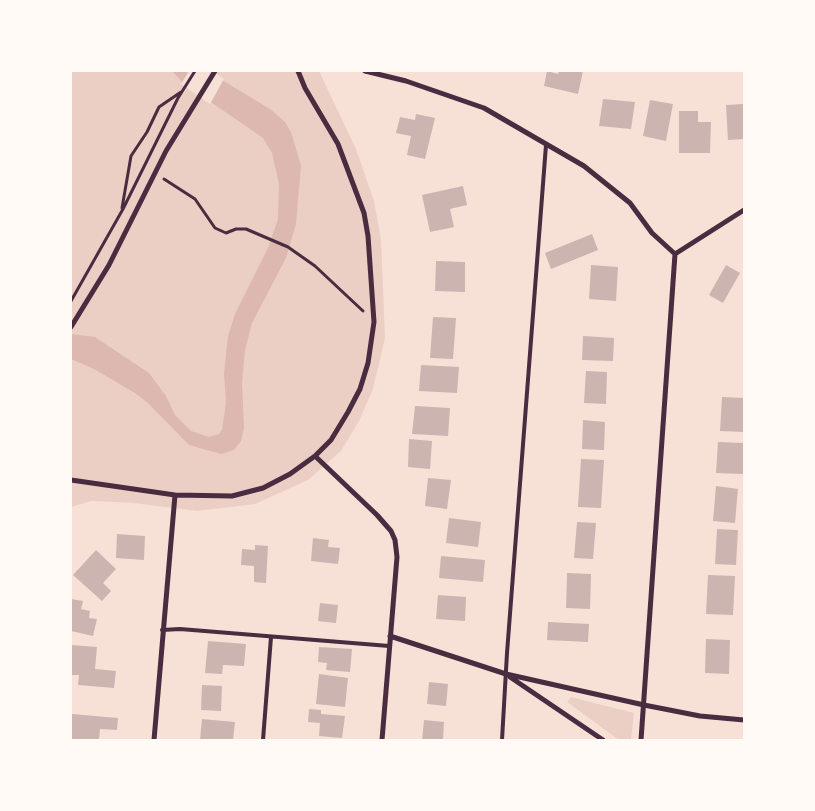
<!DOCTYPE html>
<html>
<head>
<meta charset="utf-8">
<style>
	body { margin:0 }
	#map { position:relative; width:815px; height:811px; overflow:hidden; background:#f7e1d7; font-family:"Golos Text",sans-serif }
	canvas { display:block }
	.frame { position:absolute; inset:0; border:72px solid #fffaf5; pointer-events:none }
</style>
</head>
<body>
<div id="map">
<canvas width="815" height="811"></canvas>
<div class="frame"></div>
</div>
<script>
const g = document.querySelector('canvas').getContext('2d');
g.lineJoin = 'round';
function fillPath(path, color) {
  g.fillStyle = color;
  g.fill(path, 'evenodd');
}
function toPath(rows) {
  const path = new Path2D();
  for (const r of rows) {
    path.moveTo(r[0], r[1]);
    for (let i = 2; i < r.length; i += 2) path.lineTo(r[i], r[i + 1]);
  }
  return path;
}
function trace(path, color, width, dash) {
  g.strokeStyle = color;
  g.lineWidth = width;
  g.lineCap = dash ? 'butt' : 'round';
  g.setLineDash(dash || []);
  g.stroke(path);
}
fillPath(toPath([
	[71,71,319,71,356,149,374,201,381,240,385,338,373,389,359,421,341,451,308,480,255,504,197,511,133,503,91,501,71,507],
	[571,697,634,713,631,740,619,740,567,702]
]), '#ebcfc5');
fillPath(toPath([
	[172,71,207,71,270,109,285,122,291,132,301,166,296,224,286,258,252,323,245,350,242,383,244,428,241,441,234,450,221,454,189,445,148,403,135,393,94,369,71,359,71,334,95,337,149,373,166,396,175,415,191,431,209,437,219,434,222,430,226,403,224,373,228,336,235,314,268,248,278,219,279,184,272,153,263,138,182,82]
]), '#dcb8b0');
fillPath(toPath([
	[189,71,212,71,224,79,210,104,181,84]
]), '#f7e1d7');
fillPath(toPath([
	[547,71,558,74,559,71,583,71,578,94,544,86],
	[603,99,635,102,631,129,599,126],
	[650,100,673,104,666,141,643,136],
	[744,104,744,139,728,140,726,105],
	[679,111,698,111,698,122,711,122,710,153,679,153],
	[416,114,435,118,425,159,407,155,411,136,396,133,400,117,415,120],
	[463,186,467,205,450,209,454,227,430,232,422,195],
	[592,234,598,250,551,269,545,253],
	[436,261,465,262,465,292,435,291],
	[591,265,618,267,616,301,589,299],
	[726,265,740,273,723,303,709,295],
	[433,317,456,318,453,359,430,358],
	[583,336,614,338,613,361,582,360],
	[421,365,459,367,457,393,419,391],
	[586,371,607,372,606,404,584,403],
	[722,397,744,398,744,432,720,431],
	[415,406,450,408,448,436,412,434],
	[583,420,605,422,604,450,582,449],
	[409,439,432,441,430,469,408,467],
	[718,442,744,443,743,474,716,473],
	[581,459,604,460,601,508,578,507],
	[428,478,451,480,447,509,425,506],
	[716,486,738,489,735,523,713,521],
	[449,518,481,522,478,547,446,543],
	[577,522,596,523,593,559,574,558],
	[717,529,738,530,736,565,715,564],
	[117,534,145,536,144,560,116,558],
	[313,538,329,540,328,547,340,548,338,564,311,561],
	[255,545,268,546,266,583,254,582,254,566,241,565,242,549,255,550],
	[96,550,116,569,103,583,111,591,102,601,73,575],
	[441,556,485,560,483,582,439,578],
	[567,573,591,574,590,609,566,608],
	[708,575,735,576,733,615,706,614],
	[438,595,466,597,465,621,436,619],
	[71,599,83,601,81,609,90,611,89,618,97,619,93,636,71,631],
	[320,603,338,605,336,623,318,621],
	[548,622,589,624,588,642,547,640],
	[706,639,730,640,729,674,705,673],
	[208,641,246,644,244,666,223,665,222,674,205,673],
	[71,645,97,647,95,669,116,671,114,688,78,685,79,675,71,675],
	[319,647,352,649,350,672,326,670,327,663,318,662],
	[319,674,348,678,345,707,316,704],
	[429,682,448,684,446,706,427,704],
	[202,685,222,686,221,711,201,710],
	[309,709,321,710,321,714,345,716,342,738,319,736,320,723,308,722],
	[72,714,118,718,117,730,100,729,99,740,71,740],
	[202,719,235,722,233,740,200,740],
	[424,720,444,722,443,740,422,740]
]), '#ccb4b1');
trace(toPath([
	[164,179,195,199,215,228,226,233,236,229,246,229,288,247,315,266,363,311],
	[122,208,131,156,147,132,159,107,181,92],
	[71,301,123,209,178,98,195,71]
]), '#4a2c40', 3);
trace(toPath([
	[162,630,180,629,389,646],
	[263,740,271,637],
	[502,740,507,653,546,145]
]), '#4a2c40', 4);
trace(toPath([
	[365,71,406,81,484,108,584,166,630,203,652,233,675,254],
	[675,254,744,210],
	[71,327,109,265,166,151,215,71],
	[315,456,377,515,391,531,395,540,397,557,382,740],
	[71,480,175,495,232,496,263,488,290,474,315,456,331,440,348,412,360,389,368,363,374,322,368,236,364,213,338,144,305,88,298,71],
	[390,636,506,674,644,705,700,716,744,720],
	[510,677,603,740],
	[154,740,175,495],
	[641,740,675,254]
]), '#4a2c40', 5);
</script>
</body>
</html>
